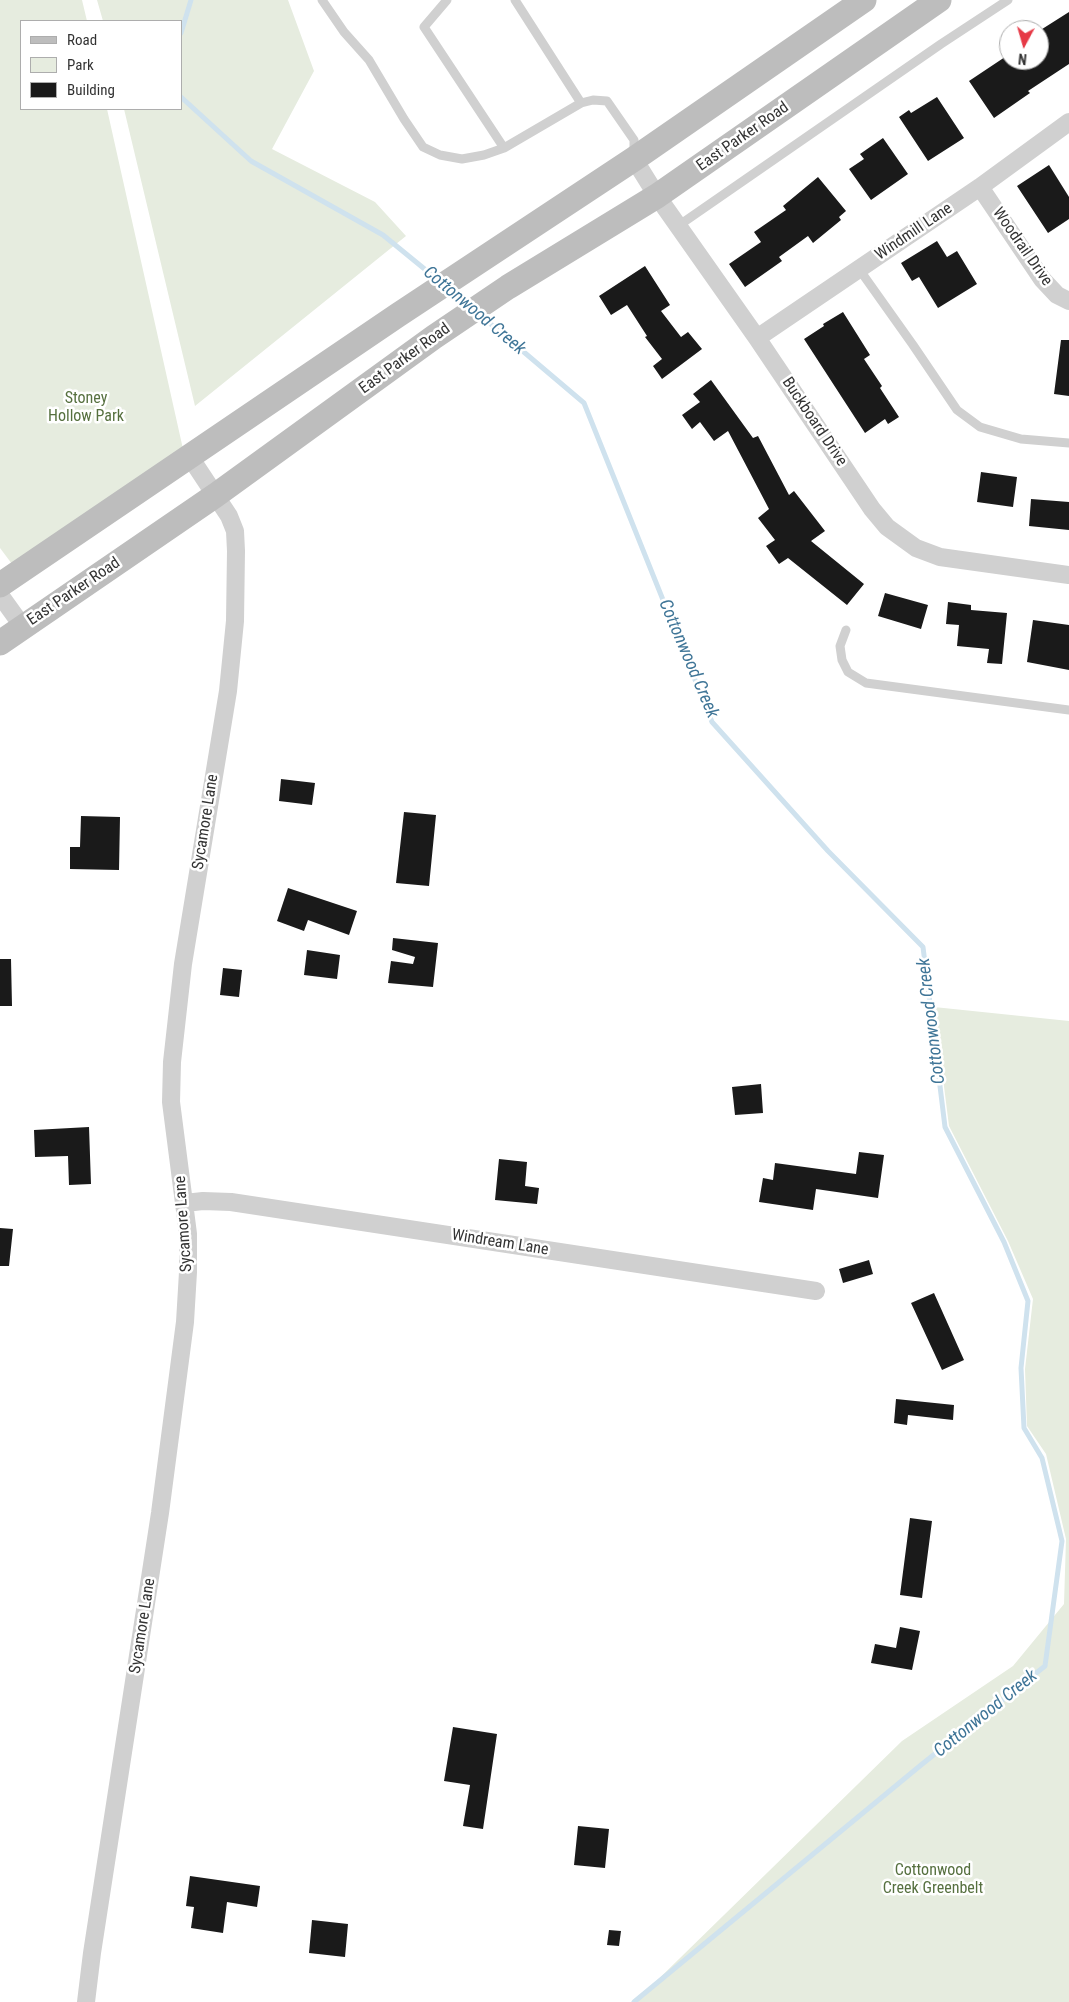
<!DOCTYPE html>
<html>
<head>
<meta charset="utf-8">
<style>
	body { margin:0 }
	#map { position:relative; width:1069px; height:2002px; overflow:hidden; background:#fff; font-family:"Roboto Condensed",sans-serif }
	canvas { display:block }
	.legend { position:absolute; left:20px; top:20px; width:162px; height:90px; box-sizing:border-box; background:#fff; border:1px solid #adadad; margin:0; padding:6px 9px; list-style:none; font-size:15px; color:#333 }
	.legend li { display:flex; align-items:center; gap:10px; height:25px }
	.legend b { width:25px; border:1px solid #adadad }
	.north { position:absolute; left:999px; top:20px; width:50px; height:50px; box-sizing:border-box; background:#fff; border:1px solid #adadad; border-radius:50%; rotate:186deg; font-size:14px; font-weight:700; line-height:20px; text-align:center; color:#333 }
	.north::after { content:''; display:block; margin:auto; width:18px; height:22px; background:#e63946; clip-path:polygon(50% 0,100% 100%,50% 72%,0 100%) }
</style>
</head>
<body>
<div id="map">
<canvas width="1069" height="2002"></canvas>
<ul class="legend">
<li><b style="height:6px;background:#bdbdbd"></b>Road</li>
<li><b style="height:14px;background:#e6ecdf"></b>Park</li>
<li><b style="height:14px;background:#1a1a1a"></b>Building</li>
</ul>
<div class="north">N</div>
</div>
<script>
const g = document.querySelector('canvas').getContext('2d');
g.lineJoin = 'round';
function fillPath(path, color) {
  g.fillStyle = color;
  g.fill(path, 'evenodd');
}
function toPath(rows) {
  const path = new Path2D();
  for (const r of rows) {
    path.moveTo(r[0], r[1]);
    for (let i = 2; i < r.length; i += 2) path.lineTo(r[i], r[i + 1]);
  }
  return path;
}
function trace(path, color, width, dash) {
  g.strokeStyle = color;
  g.lineWidth = width;
  g.lineCap = dash ? 'butt' : 'round';
  g.setLineDash(dash || []);
  g.stroke(path);
}
function write(font, color, halo, rows, align = 'center') {
  g.font = font + ' "Roboto Condensed",sans-serif';
  g.lineWidth = 5;
  g.setLineDash([]);
  g.textBaseline = 'middle';
  g.strokeStyle = halo;
  g.fillStyle = color;
  for (const [text, x, y, turn = 0] of rows) {
    g.save();
    g.translate(x, y);
    g.rotate((+turn || 0) * Math.PI / 180);
    g.textAlign = isNaN(turn) ? turn : align;
    if (halo) g.strokeText(text, 0, 0);
    g.fillText(text, 0, 0);
    g.restore();
  }
}
fillPath(toPath([
	[0,0,82,0,87,21,21,21,21,109,107,109,183,449,12,564,0,548],
	[97,0,288,0,314,71,272,149,375,202,406,236,195,406,124,109,181,109,181,21,103,21],
	[934,1007,1069,1021,1069,2002,635,2002,902,1741,1013,1666,1064,1604,1066,1539,1046,1454,1027,1426,1025,1369,1033,1299,1008,1241,949,1126]
]), '#e6ecdf');
trace(toPath([
	[181,33,191,0],
	[181,97,251,161,383,235,438,280],
	[450,290,469,305],
	[479,314,584,403,712,722,828,851,923,947,945,1127,1004,1242,1028,1301,1021,1368,1024,1428,1042,1458,1062,1541,1045,1666,921,1765,634,2002]
]), '#cfe2ee', 5);
fillPath(toPath([
	[1069,12,1069,64,1028,91,1030,93,994,118,969,81,1005,57,1006,60,1039,60,1039,31],
	[937,97,964,138,928,161,899,117,909,110,911,113],
	[883,138,908,174,871,200,849,169,864,159,860,154],
	[1049,165,1069,197,1069,219,1048,233,1017,186],
	[818,177,846,211,839,217,841,220,813,243,808,236,779,257,782,261,745,287,729,264,761,242,754,232,786,210,783,206],
	[937,241,947,257,957,251,977,284,938,308,919,277,912,281,901,263],
	[645,266,670,305,661,311,681,337,688,332,702,349,662,379,653,366,662,359,645,337,647,336,627,305,611,315,599,296],
	[843,312,870,355,864,359,882,386,880,388,899,417,888,424,885,419,865,433,804,339,824,326,823,324],
	[1061,340,1069,340,1069,396,1054,394],
	[711,380,753,438,758,436,789,495,794,491,825,531,811,541,864,584,847,605,788,558,779,564,766,546,775,540,758,518,769,509,728,431,714,441,700,422,692,429,682,415,700,402,693,394],
	[981,472,1017,477,1013,507,977,502],
	[1031,499,1069,502,1069,530,1029,526],
	[885,593,928,605,921,629,878,616],
	[948,602,971,605,971,610,1007,613,1002,664,987,663,989,649,957,646,959,625,946,624],
	[1033,620,1069,625,1069,670,1027,662],
	[281,779,315,783,312,805,279,801],
	[404,812,436,815,429,886,396,883],
	[81,816,120,817,119,870,70,869,70,847,80,847],
	[288,888,357,911,349,935,308,920,304,931,277,921],
	[393,938,438,943,433,987,388,983,391,961,413,964,415,957,392,950],
	[307,950,340,955,337,979,304,975],
	[0,959,11,959,12,1006,0,1006],
	[223,968,242,970,239,997,220,995],
	[761,1084,763,1113,735,1115,732,1087],
	[89,1127,91,1184,69,1185,68,1156,35,1157,34,1130],
	[859,1152,884,1155,878,1198,816,1189,813,1210,759,1202,763,1178,773,1180,775,1163,856,1174],
	[499,1159,527,1162,525,1186,539,1188,537,1204,495,1200],
	[0,1228,13,1229,9,1266,0,1266],
	[869,1260,873,1274,843,1283,839,1269],
	[934,1293,964,1360,942,1370,911,1303],
	[896,1399,954,1405,953,1420,908,1415,907,1425,894,1423],
	[910,1518,932,1521,922,1598,900,1595],
	[900,1627,920,1631,912,1670,871,1663,875,1644,896,1648],
	[453,1727,497,1734,483,1829,463,1826,470,1785,444,1781],
	[578,1826,609,1829,605,1868,574,1865],
	[190,1876,260,1886,257,1907,227,1902,223,1933,191,1928,194,1907,186,1906],
	[312,1920,348,1924,345,1957,309,1953],
	[609,1930,621,1931,619,1946,607,1945]
]), '#1a1a1a');
trace(toPath([
	[322,0,344,32,369,60,404,119,423,147,440,155,462,159,484,155,504,148,581,103,593,100,607,101,634,140,634,154],
	[447,0,424,27,504,148],
	[515,0,581,103],
	[678,226,941,44,1008,0],
	[859,269,913,345,957,410,980,427,1021,439,1069,443],
	[846,630,840,646,842,660,848,672,866,683,1069,710]
]), '#d0d0d0', 9);
trace(toPath([
	[634,159,657,196,757,338,872,509,887,527,916,548,940,557,1069,575],
	[980,187,1042,279,1057,295,1069,301],
	[757,338,980,187,1069,122],
	[0,595,23,627],
	[185,1203,203,1201,231,1202,816,1291],
	[86,2002,92,1953,160,1513,185,1322,188,1272,188,1234,171,1102,172,1062,183,964,228,691,235,621,236,551,235,531,229,516,190,457]
]), '#d0d0d0', 18);
trace(toPath([
	[0,585,398,315,634,159,864,0],
	[0,643,216,495,434,337,508,287,657,196,939,0]
]), '#bdbdbd', 25);
write('16px', '#333', '#fff', [
	["East Parker Road",743,137,-35],
	["Windmill Lane",914,232,-34],
	["Woodrail Drive",1022,247,55],
	["East Parker Road",405,359,-36],
	["Buckboard Drive",814,422,56],
	["East Parker Road",74,592,-34],
	["Sycamore Lane",206,822,-81],
	["Sycamore Lane",184,1224,-94],
	["Windream Lane",500,1243,9],
	["Sycamore Lane",143,1626,-81]
]);
write('16px', '#56703f', '#fff', [
	["Stoney",86,399],
	["Hollow Park",86,417],
	["Cottonwood",933,1871],
	["Creek Greenbelt",933,1889]
]);
write('italic 18px', '#3f7597', '#fff', [
	["Cottonwood Creek",474,311,40],
	["Cottonwood Creek",688,659,67],
	["Cottonwood Creek",932,1021,-97],
	["Cottonwood Creek",986,1714,-39]
]);
</script>
</body>
</html>
